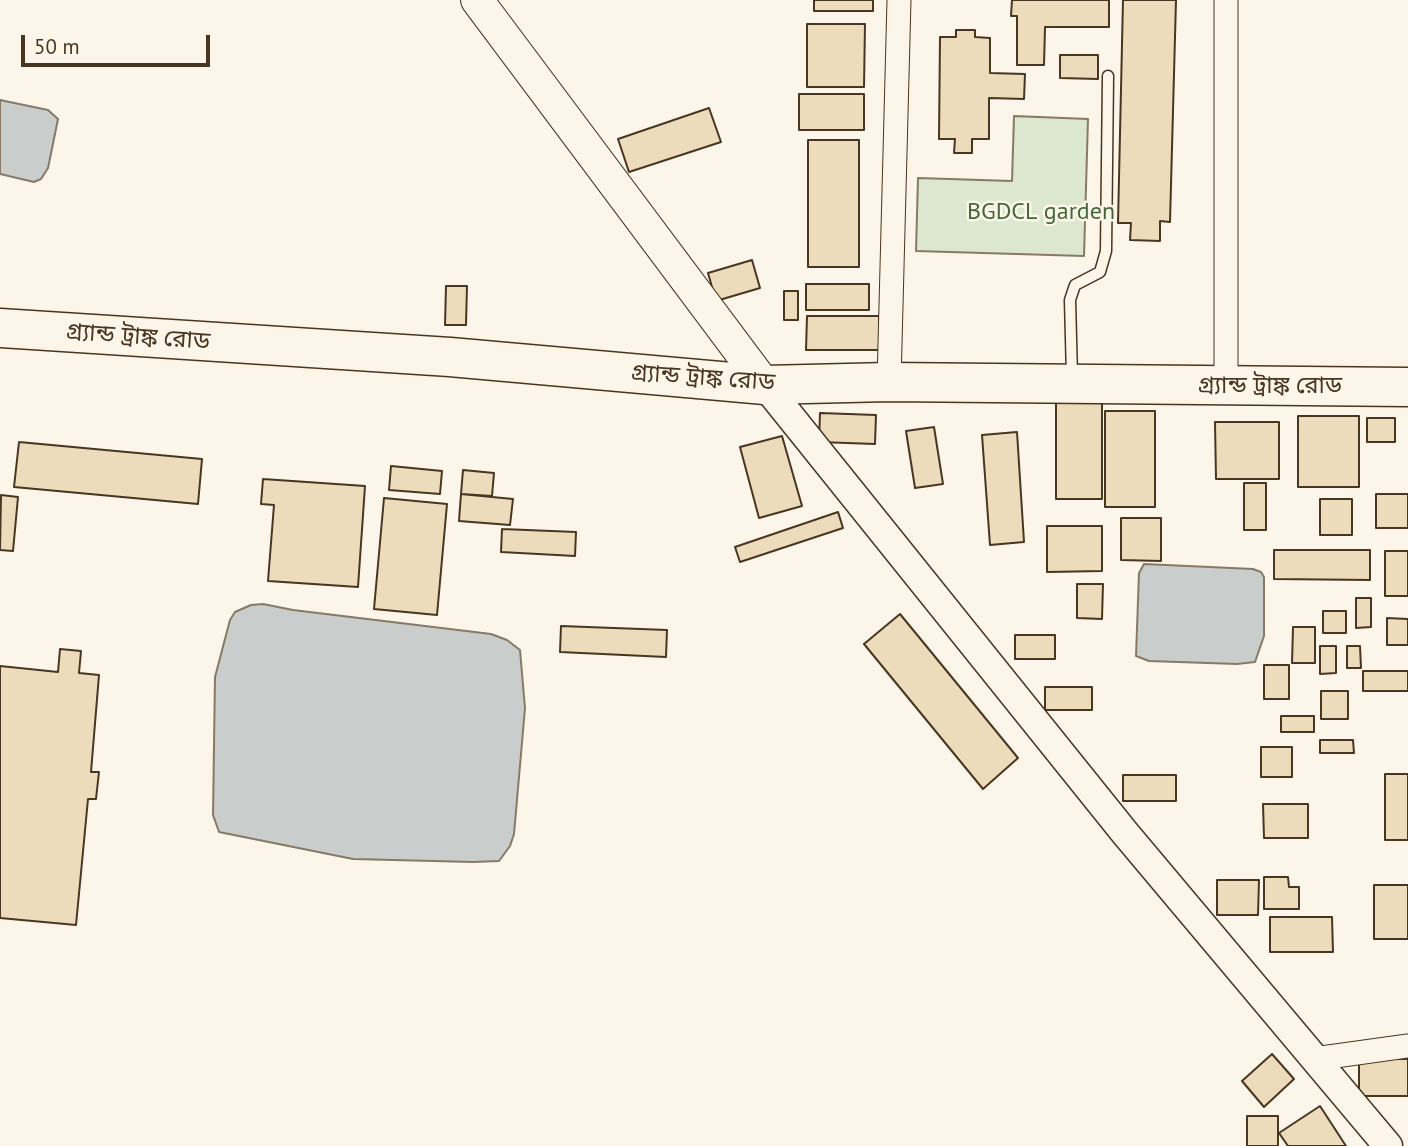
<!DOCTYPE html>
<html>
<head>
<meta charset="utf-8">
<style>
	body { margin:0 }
	#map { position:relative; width:1408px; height:1146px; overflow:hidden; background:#fbf6e9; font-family:"PT Sans",sans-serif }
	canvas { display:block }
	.scale { position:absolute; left:21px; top:35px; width:189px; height:32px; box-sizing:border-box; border:4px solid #4a3520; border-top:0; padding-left:9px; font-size:21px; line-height:24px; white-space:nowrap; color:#4a3520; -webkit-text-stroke:5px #fbf6e9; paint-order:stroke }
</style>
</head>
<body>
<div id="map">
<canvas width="1408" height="1146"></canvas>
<div class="scale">50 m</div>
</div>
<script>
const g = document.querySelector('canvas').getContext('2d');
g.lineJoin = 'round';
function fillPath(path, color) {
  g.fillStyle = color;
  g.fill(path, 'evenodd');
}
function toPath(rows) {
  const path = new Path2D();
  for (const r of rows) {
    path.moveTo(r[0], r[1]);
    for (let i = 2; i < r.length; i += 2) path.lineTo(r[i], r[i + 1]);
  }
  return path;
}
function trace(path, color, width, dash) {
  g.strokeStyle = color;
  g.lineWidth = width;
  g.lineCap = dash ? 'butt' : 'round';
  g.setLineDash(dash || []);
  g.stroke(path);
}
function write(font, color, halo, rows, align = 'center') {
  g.font = font + ' "PT Sans","Noto Sans Bengali",sans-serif';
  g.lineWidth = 5;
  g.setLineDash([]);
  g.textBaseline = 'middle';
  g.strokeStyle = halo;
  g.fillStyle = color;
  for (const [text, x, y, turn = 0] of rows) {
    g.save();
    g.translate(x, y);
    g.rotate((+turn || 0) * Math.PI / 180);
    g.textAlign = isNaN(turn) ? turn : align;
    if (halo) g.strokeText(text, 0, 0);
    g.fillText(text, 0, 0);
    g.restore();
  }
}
const green = toPath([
	[1014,116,1088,119,1084,256,916,251,918,178,1012,181,1014,116]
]);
fillPath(green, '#dce7d0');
trace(green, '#887966', 2);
const water = toPath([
	[0,100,48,110,58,119,48,168,41,179,34,182,0,174,0,100],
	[1144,564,1253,569,1261,572,1264,577,1264,636,1255,662,1237,664,1149,661,1136,656,1139,573,1144,564],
	[263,604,293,610,491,634,507,640,520,650,525,708,514,834,510,846,499,861,473,862,353,859,219,832,213,815,215,677,230,620,235,612,251,605,263,604]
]);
fillPath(water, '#c9cecd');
trace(water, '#887966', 2);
const building = toPath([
	[814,0,873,0,873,11,814,11,814,0],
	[1012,0,1109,0,1109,27,1045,27,1044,65,1017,65,1017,16,1011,16,1012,0],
	[1123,0,1176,0,1170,222,1160,221,1160,241,1130,240,1131,223,1118,223,1123,0],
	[807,24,865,24,864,87,807,87,807,24],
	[956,30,975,30,975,37,990,38,990,73,1025,74,1024,99,989,98,989,139,972,139,972,153,954,153,955,139,939,139,940,37,956,37,956,30],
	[1060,55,1098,55,1098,79,1060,78,1060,55],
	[799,94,864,94,864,130,799,130,799,94],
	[709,108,721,142,629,172,618,139,709,108],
	[808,140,859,140,859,267,808,267,808,140],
	[752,260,760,288,716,301,708,273,752,260],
	[806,284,869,284,869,310,806,310,806,284],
	[446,286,467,286,466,325,445,325,446,286],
	[784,291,798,291,798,320,784,320,784,291],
	[807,316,879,316,879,350,806,350,807,316],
	[1056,403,1102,403,1102,499,1056,499,1056,403],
	[1105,411,1155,411,1155,507,1105,507,1105,411],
	[820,413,876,415,875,444,819,442,820,413],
	[1298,416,1359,416,1359,487,1298,487,1298,416],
	[1367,418,1395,418,1395,442,1367,442,1367,418],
	[1215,422,1279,422,1279,479,1216,479,1215,422],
	[934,427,943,484,915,488,906,431,934,427],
	[1017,432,1024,542,990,545,982,435,1017,432],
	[782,436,802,506,759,518,740,447,782,436],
	[19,442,202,459,198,504,14,487,19,442],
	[391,466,442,471,440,494,389,490,391,466],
	[463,470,494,473,492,496,461,494,463,470],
	[263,479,365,486,358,587,268,581,274,505,261,504,263,479],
	[1244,483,1266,483,1266,530,1244,530,1244,483],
	[461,494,513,499,510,525,459,521,461,494],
	[1376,494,1408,494,1408,528,1376,528,1376,494],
	[1,495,18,497,13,551,0,550,1,495],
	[384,498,447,504,437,615,374,609,384,498],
	[1320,499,1352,499,1352,535,1320,535,1320,499],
	[838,512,843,528,740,562,735,547,838,512],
	[1121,518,1161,518,1161,561,1121,560,1121,518],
	[1047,526,1102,526,1102,571,1047,572,1047,526],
	[502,529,576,532,575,556,501,552,502,529],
	[1274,550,1370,550,1370,580,1274,579,1274,550],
	[1385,551,1408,551,1408,596,1385,596,1385,551],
	[1077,584,1103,584,1102,619,1077,618,1077,584],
	[1356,598,1371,598,1371,627,1356,628,1356,598],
	[1323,611,1346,611,1346,633,1323,633,1323,611],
	[900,614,1018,758,983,789,864,644,900,614],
	[1387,618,1408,619,1408,645,1387,645,1387,618],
	[561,626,667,630,666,657,560,652,561,626],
	[1293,627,1315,627,1315,663,1292,663,1293,627],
	[1015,635,1055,635,1055,659,1015,659,1015,635],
	[1320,646,1336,646,1336,673,1320,674,1320,646],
	[1347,646,1360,646,1361,668,1347,668,1347,646],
	[60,649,81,651,79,673,99,675,91,772,99,772,96,799,88,799,76,925,0,918,0,666,58,672,60,649],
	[1264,665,1289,665,1289,699,1264,699,1264,665],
	[1363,671,1408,671,1408,691,1363,691,1363,671],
	[1045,687,1092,687,1092,710,1045,710,1045,687],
	[1321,691,1348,691,1348,719,1321,719,1321,691],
	[1281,716,1314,716,1314,732,1281,732,1281,716],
	[1320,740,1353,740,1354,753,1320,753,1320,740],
	[1261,747,1292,747,1292,777,1261,777,1261,747],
	[1385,774,1408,774,1408,840,1385,840,1385,774],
	[1123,775,1176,775,1176,801,1123,801,1123,775],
	[1263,804,1308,804,1308,838,1264,838,1263,804],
	[1264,877,1288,877,1289,887,1299,887,1299,909,1264,909,1264,877],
	[1217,880,1259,880,1258,915,1217,915,1217,880],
	[1374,885,1408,885,1408,939,1374,939,1374,885],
	[1270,917,1332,917,1333,952,1270,952,1270,917],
	[1272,1054,1294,1079,1264,1107,1242,1081,1272,1054],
	[1359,1059,1408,1059,1408,1096,1359,1096,1359,1059],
	[1320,1106,1346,1146,1288,1146,1279,1133,1320,1106],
	[1247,1116,1278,1116,1278,1146,1247,1146,1247,1116]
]);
fillPath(building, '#ecdcbc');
trace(building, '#4a3520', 2);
const service = toPath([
	[1072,377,1070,300,1075,285,1100,272,1106,251,1108,76]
]);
const minor = toPath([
	[1226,0,1226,387],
	[889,382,899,0],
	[1314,1059,1408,1046]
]);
const tertiary = toPath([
	[765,385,1125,833,1388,1146]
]);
const secondary = toPath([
	[477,0,765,385]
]);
const trunk = toPath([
	[0,328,450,357,765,385,889,382,1408,387]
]);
trace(service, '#4a3520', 13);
trace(minor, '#4a3520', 25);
trace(tertiary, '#4a3520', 31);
trace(secondary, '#4a3520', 34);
trace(trunk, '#4a3520', 41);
trace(service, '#fbf6e9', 10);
trace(minor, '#fbf6e9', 23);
trace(tertiary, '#fbf6e9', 28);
trace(secondary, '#fbf6e9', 32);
trace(trunk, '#fbf6e9', 38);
write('24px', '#436837', '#fbf6e9', [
	["BGDCL garden",1041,212]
]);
write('24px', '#4a3520', '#fbf6e9', [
	["গ্র্যান্ড ট্রাঙ্ক রোড",138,337,4],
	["গ্র্যান্ড ট্রাঙ্ক রোড",703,378,4],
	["গ্র্যান্ড ট্রাঙ্ক রোড",1270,386]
]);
</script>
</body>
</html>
